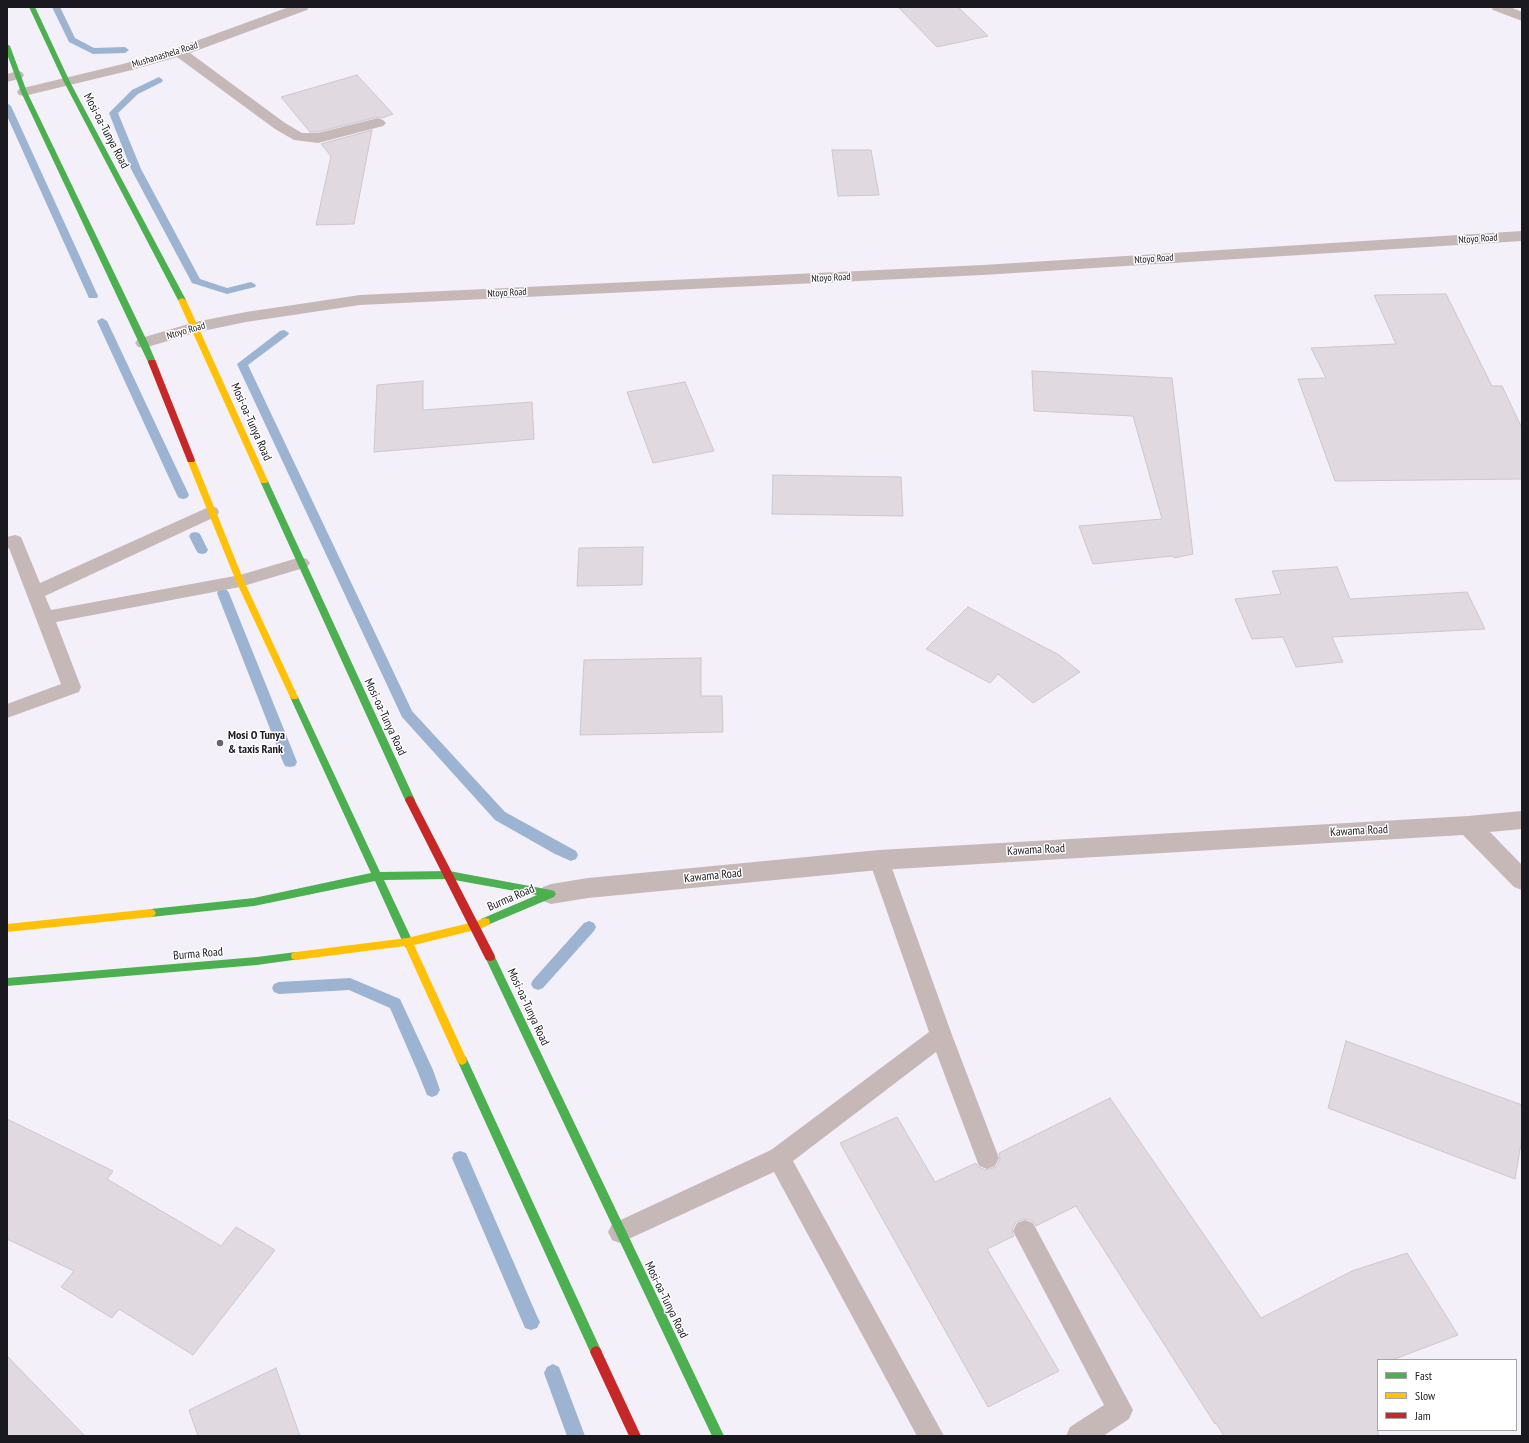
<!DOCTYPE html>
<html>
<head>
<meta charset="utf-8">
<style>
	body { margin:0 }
	#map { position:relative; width:1529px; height:1443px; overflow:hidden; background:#f3f0f9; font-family:"PT Sans Narrow",sans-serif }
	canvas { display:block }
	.frame { position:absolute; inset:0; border:8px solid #1b1920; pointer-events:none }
	.legend { position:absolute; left:1377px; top:1359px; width:140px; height:72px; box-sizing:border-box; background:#fff; border:1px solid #a4a3a6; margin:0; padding:5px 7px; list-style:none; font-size:12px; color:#1b1920 }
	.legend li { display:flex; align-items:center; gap:8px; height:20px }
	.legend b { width:20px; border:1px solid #a4a3a6 }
</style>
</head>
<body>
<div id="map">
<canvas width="1529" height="1443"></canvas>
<div class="frame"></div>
<ul class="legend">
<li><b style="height:5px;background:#4caf50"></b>Fast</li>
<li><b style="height:5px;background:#ffc107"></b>Slow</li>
<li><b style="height:5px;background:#c62828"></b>Jam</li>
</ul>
</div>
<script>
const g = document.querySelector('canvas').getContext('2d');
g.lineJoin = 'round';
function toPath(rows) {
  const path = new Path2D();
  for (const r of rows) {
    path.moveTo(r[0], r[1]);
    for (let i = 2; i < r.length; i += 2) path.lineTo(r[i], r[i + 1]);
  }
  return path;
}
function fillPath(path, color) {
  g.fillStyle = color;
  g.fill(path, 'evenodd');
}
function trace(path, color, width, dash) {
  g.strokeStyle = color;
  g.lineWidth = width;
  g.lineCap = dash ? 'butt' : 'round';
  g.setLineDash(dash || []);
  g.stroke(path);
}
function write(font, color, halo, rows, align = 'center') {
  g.font = font + ' "PT Sans Narrow",sans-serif';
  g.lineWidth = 3;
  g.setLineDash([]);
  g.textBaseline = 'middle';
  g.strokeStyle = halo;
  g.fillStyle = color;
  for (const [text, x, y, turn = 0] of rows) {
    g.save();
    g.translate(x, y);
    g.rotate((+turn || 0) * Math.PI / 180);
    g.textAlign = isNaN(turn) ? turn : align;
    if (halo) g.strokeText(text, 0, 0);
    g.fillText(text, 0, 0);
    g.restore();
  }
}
fillPath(toPath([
	[52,7,60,7,75,38,94,48,125,47,129,50,125,53,93,54,69,42,52,7],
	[159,77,163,80,162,82,138,94,118,113,141,169,200,279,227,288,251,282,256,285,255,287,227,294,192,283,131,169,109,113,132,90,159,77],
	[7,103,11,106,98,296,97,298,89,298,88,296,7,116,7,103],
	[102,318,107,321,189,495,187,498,183,499,179,498,177,495,97,321,102,318],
	[284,330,289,333,288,335,248,365,412,711,505,812,576,851,578,855,576,859,571,861,555,854,495,820,402,717,237,364,280,331,284,330],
	[195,532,199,533,201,536,208,550,206,553,202,554,198,553,196,550,189,536,191,533,195,532],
	[223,589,227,590,229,593,297,762,295,766,290,767,285,766,283,762,217,593,219,590,223,589],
	[589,921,594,923,596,927,594,931,543,988,538,990,533,988,531,984,533,980,584,923,589,921],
	[350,978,400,999,433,1070,440,1090,437,1095,432,1097,427,1095,417,1070,390,1008,349,990,279,994,274,992,272,988,274,984,279,982,350,978],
	[460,1151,466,1153,537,1316,540,1322,537,1328,531,1330,525,1328,452,1158,454,1153,460,1151],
	[553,1364,559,1367,585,1436,567,1436,544,1373,547,1367,553,1364]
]), '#9cb3d2');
const building = toPath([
	[898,7,958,7,988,36,937,47,898,7],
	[357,75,393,114,382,118,378,117,318,132,310,132,281,97,357,75],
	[372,130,354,224,316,225,331,156,321,144,372,130],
	[832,150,871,150,879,195,838,196,832,150],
	[1446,294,1492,386,1502,386,1522,428,1522,479,1335,481,1298,379,1326,378,1311,348,1396,344,1374,295,1446,294],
	[1032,371,1172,378,1193,554,1174,558,1173,556,1093,564,1079,526,1162,519,1133,416,1034,411,1032,371],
	[423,381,423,410,532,402,534,439,374,452,377,385,423,381],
	[685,382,714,451,653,463,627,392,685,382],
	[773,475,901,477,903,516,772,514,773,475],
	[643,547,642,585,577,586,579,548,643,547],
	[1337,567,1350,599,1467,592,1485,629,1332,637,1343,662,1296,667,1283,637,1252,639,1235,599,1281,594,1272,571,1337,567],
	[968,607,1059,655,1080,672,1033,703,998,674,990,683,926,649,968,607],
	[701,658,701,696,722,696,723,732,580,735,584,660,701,658],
	[1346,1041,1522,1105,1522,1138,1515,1179,1328,1108,1346,1041],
	[1110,1098,1261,1318,1352,1271,1407,1253,1458,1335,1392,1360,1378,1360,1378,1436,1224,1436,1216,1423,1215,1424,1076,1206,1036,1226,1034,1222,1026,1219,1016,1222,1012,1230,1014,1236,987,1249,1059,1371,988,1407,840,1143,897,1117,935,1182,976,1163,978,1167,986,1170,996,1167,1000,1159,999,1153,1110,1098],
	[7,1119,113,1171,107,1179,221,1246,236,1227,275,1250,193,1355,119,1309,112,1318,61,1287,74,1271,7,1239,7,1119],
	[7,1356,85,1436,7,1436,7,1356],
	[276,1368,300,1436,198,1436,189,1410,276,1368]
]);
fillPath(building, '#e0d9df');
trace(building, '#ccc7cc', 1);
fillPath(toPath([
	[18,71,22,72,24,75,22,78,7,82,7,74,18,71],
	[211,506,217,508,219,512,217,516,45,596,51,610,240,575,301,557,307,559,310,563,307,567,240,587,56,622,81,687,79,692,7,718,7,704,61,684,9,548,7,549,7,537,15,535,21,537,40,583,211,506],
	[879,852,886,854,889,860,952,1035,999,1158,995,1166,987,1169,979,1166,936,1052,793,1161,944,1436,917,1436,774,1172,620,1243,612,1240,608,1232,612,1224,771,1150,929,1032,869,860,872,854,879,852],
	[1025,1220,1033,1223,1133,1410,1129,1419,1103,1436,1066,1436,1070,1427,1104,1405,1013,1231,1017,1223,1025,1220]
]), '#c7b8b8');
fillPath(toPath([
	[289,7,309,7,307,10,190,53,285,123,302,133,318,133,378,118,383,120,386,123,383,126,318,143,294,140,275,129,177,57,132,70,24,96,19,95,17,92,19,89,123,64,174,49,289,7],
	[1491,7,1510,7,1522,12,1522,21,1493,10,1491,7],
	[1522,231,1522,241,983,275,360,305,246,322,198,332,144,348,138,347,135,343,138,339,195,322,246,312,360,295,983,265,1522,231],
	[1522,811,1522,829,1490,832,1522,865,1522,890,1514,887,1463,835,879,870,588,898,551,904,543,901,539,894,543,887,551,884,588,878,879,850,1468,816,1522,811]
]), '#c7b8b8');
fillPath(toPath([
	[29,7,35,7,70,82,186,300,184,301,180,301,178,300,64,82,29,7],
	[7,44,10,46,27,92,148,343,156,362,155,364,149,364,148,362,21,92,7,54,7,44],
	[264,478,268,481,415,800,413,803,407,803,405,800,260,481,264,478],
	[294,694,298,697,380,872,449,871,551,890,554,891,556,894,554,897,485,926,481,925,480,922,481,919,537,895,449,879,384,880,414,944,413,947,409,948,405,947,375,881,254,906,151,917,148,916,146,913,148,910,151,909,254,898,371,873,290,697,294,694],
	[296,952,300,953,301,956,300,959,257,965,7,986,7,978,257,957,296,952],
	[490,953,494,954,495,957,724,1436,712,1436,485,957,486,954,490,953],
	[462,1055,466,1057,600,1348,602,1352,600,1356,596,1358,592,1356,457,1060,458,1057,462,1055]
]), '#4caf50');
fillPath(toPath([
	[182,298,186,300,268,481,267,483,261,483,260,481,178,300,182,298],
	[191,457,195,460,244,581,298,697,297,699,291,699,290,697,236,581,187,460,191,457],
	[151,909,154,910,156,913,154,916,151,917,7,932,7,924,151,909],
	[485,918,489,919,490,922,489,925,479,929,414,945,467,1060,466,1063,462,1065,458,1063,405,946,296,960,292,959,291,956,292,953,296,952,407,938,474,922,485,918]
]), '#ffc107');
fillPath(toPath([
	[149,360,155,360,156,362,195,460,194,462,188,462,187,460,148,362,149,360],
	[410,796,413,797,494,954,495,957,494,960,490,961,486,960,405,800,407,797,410,796],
	[596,1346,600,1348,641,1436,629,1436,590,1352,592,1348,596,1346]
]), '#c62828');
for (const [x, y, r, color] of [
	[220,743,4,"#67646c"]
]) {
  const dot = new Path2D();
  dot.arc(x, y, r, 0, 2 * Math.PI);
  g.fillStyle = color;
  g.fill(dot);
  trace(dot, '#fff', 1.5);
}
write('10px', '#1b1920', '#fff', [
	["Mushanashela Road",165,55,-17],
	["Ntoyo Road",1478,239,-4],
	["Ntoyo Road",1154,259,-4],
	["Ntoyo Road",831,278,-3],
	["Ntoyo Road",507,293,-3],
	["Ntoyo Road",186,331,-16]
]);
write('12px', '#1b1920', '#fff', [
	["Mosi-oa-Tunya Road",106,131,62],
	["Mosi-oa-Tunya Road",251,422,66],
	["Mosi-oa-Tunya Road",385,717,65],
	["Kawama Road",1359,831,-3],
	["Kawama Road",1036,850,-3],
	["Kawama Road",713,876,-6],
	["Burma Road",511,898,-23],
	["Burma Road",198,954,-5],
	["Mosi-oa-Tunya Road",528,1007,65],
	["Mosi-oa-Tunya Road",666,1300,64]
]);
write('bold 12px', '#1b1920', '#fff', [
	["Mosi O Tunya",228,736],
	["& taxis Rank",228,750]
], 'left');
</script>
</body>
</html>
